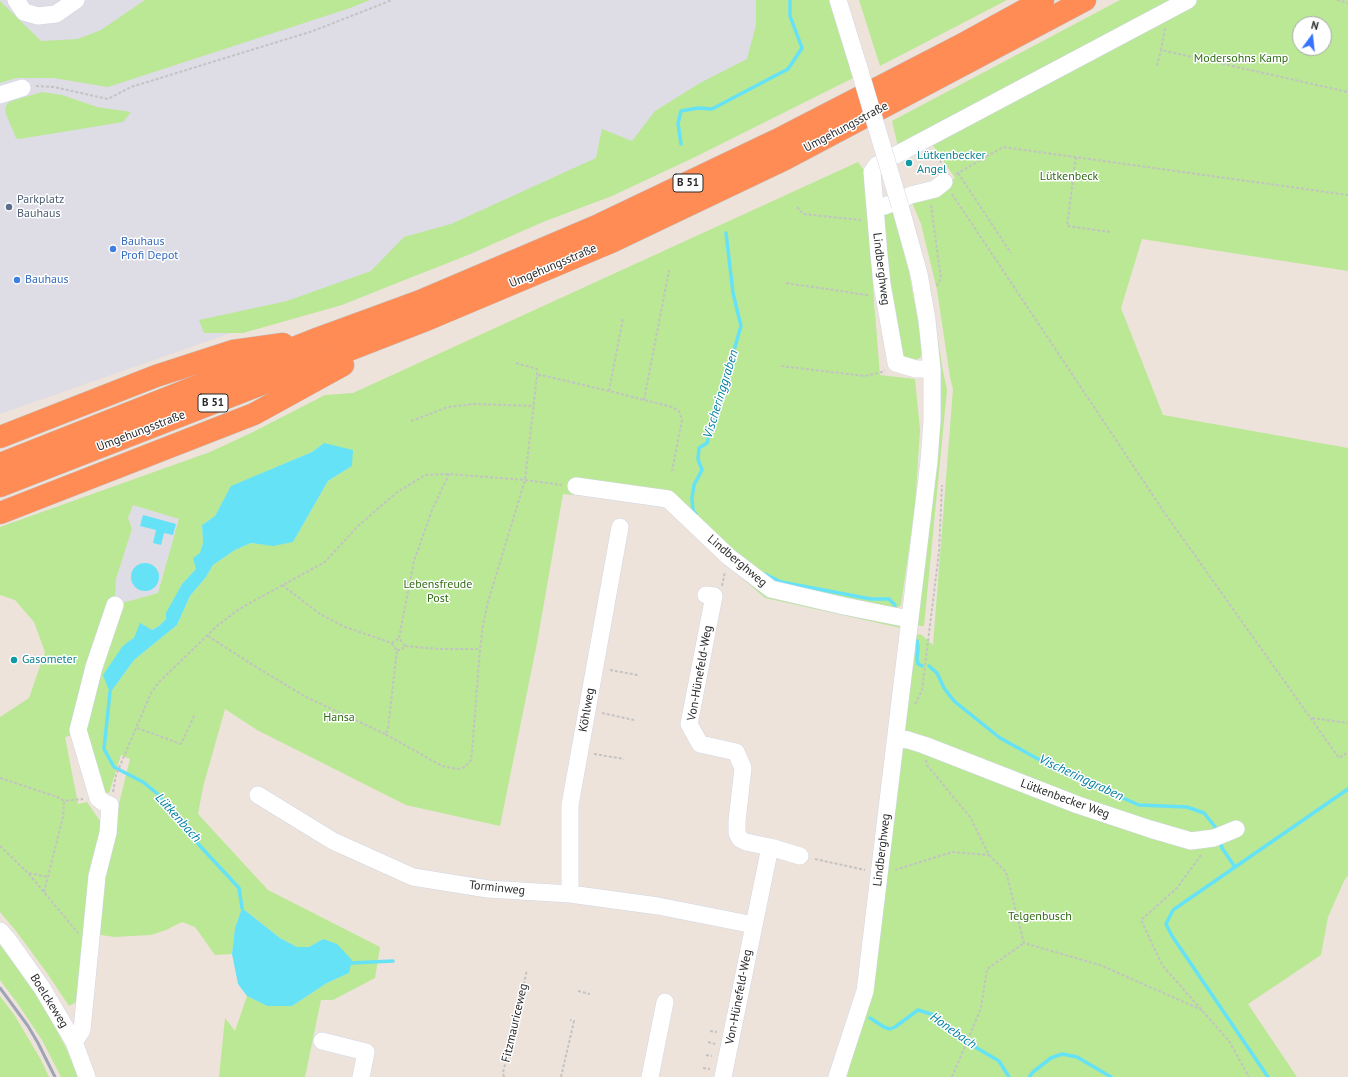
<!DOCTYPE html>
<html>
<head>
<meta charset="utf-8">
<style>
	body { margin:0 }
	#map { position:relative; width:1348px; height:1077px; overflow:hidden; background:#ede3db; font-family:"PT Sans",sans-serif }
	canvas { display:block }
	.north { position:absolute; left:1292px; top:16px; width:40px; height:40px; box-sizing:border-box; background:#fff; border:1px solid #aaa; border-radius:50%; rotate:15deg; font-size:11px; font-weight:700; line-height:16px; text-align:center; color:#2a2a2a }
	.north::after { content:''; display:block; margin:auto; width:14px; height:18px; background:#3773ff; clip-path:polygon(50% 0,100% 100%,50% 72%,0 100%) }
</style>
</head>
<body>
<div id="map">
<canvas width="1348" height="1077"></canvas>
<div class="north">N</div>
</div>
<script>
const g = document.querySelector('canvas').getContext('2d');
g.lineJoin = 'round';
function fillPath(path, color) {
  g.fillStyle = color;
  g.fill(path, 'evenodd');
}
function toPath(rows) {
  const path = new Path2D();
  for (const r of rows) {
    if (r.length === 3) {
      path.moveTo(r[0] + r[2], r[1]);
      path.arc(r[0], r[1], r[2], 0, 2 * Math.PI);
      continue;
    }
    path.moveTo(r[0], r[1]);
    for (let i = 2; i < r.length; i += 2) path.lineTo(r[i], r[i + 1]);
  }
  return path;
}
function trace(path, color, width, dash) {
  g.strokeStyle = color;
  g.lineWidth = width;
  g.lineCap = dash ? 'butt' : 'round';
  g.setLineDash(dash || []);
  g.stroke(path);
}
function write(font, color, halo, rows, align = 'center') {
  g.font = font + ' "PT Sans",sans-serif';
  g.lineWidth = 3;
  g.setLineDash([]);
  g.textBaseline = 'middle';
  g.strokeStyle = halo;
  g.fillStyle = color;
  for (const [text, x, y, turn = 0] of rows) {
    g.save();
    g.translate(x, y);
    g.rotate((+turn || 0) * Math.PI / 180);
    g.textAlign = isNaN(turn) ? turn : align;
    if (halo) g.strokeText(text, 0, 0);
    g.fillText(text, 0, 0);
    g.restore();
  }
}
fillPath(toPath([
	[0,0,808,0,828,62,311,305,0,414],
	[133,505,180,519,158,593,115,605,116,579,132,529,128,518]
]), '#dedce5');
fillPath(toPath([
	[145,0,370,0,350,8,108,87,54,78,16,78,0,83,0,1,41,41,78,39,101,30],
	[756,0,830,0,853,78,695,157,612,196,543,222,468,255,392,285,342,305,243,333,204,333,199,320,287,301,371,271,404,237,451,224,596,158,602,129,632,141,655,111,700,83,747,59,756,25],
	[859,0,1007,0,880,66],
	[1120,0,1176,0,898,147,892,121],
	[1197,0,1348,0,1348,271,1142,239,1121,308,1163,415,1348,448,1348,875,1344,881,1328,917,1321,955,1248,1004,1297,1077,847,1077,859,1029,916,634,922,635,933,645,953,389,950,377,937,290,921,224,911,200,935,192,955,178,930,141,1056,77],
	[1300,24,1324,24,1324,48,1300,48],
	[42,92,62,95,97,107,131,112,123,122,19,139,16,138,6,114,5,110,6,106,9,102,15,100],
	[858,162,866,173,874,301,880,375,915,379,920,430,915,507,901,605,894,611,772,585,696,519,656,502,563,494,537,643,500,826,406,805,257,730,225,709,203,787,198,814,268,890,380,947,375,978,333,1000,321,1000,305,1077,219,1077,225,1018,235,1031,247,996,267,1006,292,1006,327,983,349,973,323,939,309,947,297,947,280,938,242,908,235,928,232,954,215,955,195,927,182,922,166,930,151,935,114,937,95,934,114,824,130,759,121,755,109,793,102,792,85,732,65,737,78,804,87,802,105,828,76,1002,69,1006,47,973,16,931,0,912,0,717,29,698,45,652,34,622,15,600,0,595,0,527,210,452,253,432,325,395,353,393],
	[324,443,352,466,328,481,293,542,266,545,251,543,235,550,213,565,206,577,190,596,177,625,134,660,110,693,129,641,159,626,166,619,182,584,196,569,203,543,202,525,215,516,232,486,312,452],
	[133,505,179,519,158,593,115,605,116,579,132,529,128,518],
	[891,206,908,266,923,350,920,358,910,362,902,357,896,346,882,212],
	[911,227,916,231,931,292,942,366,947,390,924,626,920,626,915,624,934,454],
	[736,573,897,623,901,628,765,598],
	[0,945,28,981,49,1015,66,1048,79,1077,61,1077,42,1040,18,1004,0,980],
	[0,996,15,1016,41,1060,49,1077,0,1077]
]), '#bae894');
fillPath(toPath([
	[324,443,353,450,352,466,328,481,293,542,273,546,251,543,235,550,213,565,206,577,190,596,177,625,134,660,110,693,103,675,122,647,129,641,134,638,140,623,152,630,159,626,166,619,166,613,182,584,196,569,193,558,200,553,203,543,202,525,215,516,231,486,312,452],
	[143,515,176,524,173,535,164,533,161,545,153,543,156,530,140,526],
	[145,577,14],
	[242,908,280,938,297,947,309,947,323,939,337,944,352,960,349,973,327,983,292,1006,267,1006,247,996,238,984,232,954,235,928]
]), '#66e2f7');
trace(toPath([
	[681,144,678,124,681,111,698,108,712,109,788,69,802,48,790,16,790,0],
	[696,514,693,511,692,498,694,485,702,470,698,459,699,448,707,443,741,326,733,293,726,233],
	[765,574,781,582,871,599,889,599,895,605],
	[917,641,918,648,917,659,918,664,922,666],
	[929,666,937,673,944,688,954,701,1000,738,1058,770,1139,805,1187,807,1204,813,1216,828,1218,832],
	[110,692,104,749,114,767,143,782,159,795,200,846,239,888,242,908],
	[1220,840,1222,848,1235,867],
	[351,963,393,961],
	[870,1018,884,1027,890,1029,895,1027,918,1010,934,1015,953,1034,999,1061,1009,1077],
	[1029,1077,1033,1072,1051,1058,1062,1054,1077,1057,1111,1077],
	[1268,1077,1172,936,1166,924,1173,910,1348,789]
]), '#66e2f7', 3.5);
const minor = toPath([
	[16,0,24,12,38,16,56,14,76,0],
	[838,0,859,68],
	[0,95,22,88],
	[885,206,911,195,935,189,944,182],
	[932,369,916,369,896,363,882,284,879,255,872,172,877,165,1188,0],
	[576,486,668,499,729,557,771,589,844,606,909,619],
	[706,595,714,596,689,724,700,744,736,752,743,768,737,821,737,833,740,839,746,842,770,847,800,856],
	[896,738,908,740,924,745,1078,805,1150,829,1191,841,1214,838,1236,829],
	[258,795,333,841,413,877,488,889,570,894,658,906,754,925],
	[570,894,570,805,620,527],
	[0,931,8,940,42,988,74,1042,87,1077],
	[322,1041,366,1052,361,1077],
	[74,1042,82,1030,97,876,108,833,110,805,103,802,98,798,78,730,94,667,115,605],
	[650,1077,665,1002],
	[723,1077,770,847],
	[837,1077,865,991,929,461,932,420,932,369,927,320,919,274,900,206]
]);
const highway = toPath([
	[0,437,156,376,233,351,283,344],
	[0,464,319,338,420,301,601,224,777,140,963,44,1043,0],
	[0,486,426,320,611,242,785,159,1085,0],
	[0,513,254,414,343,365]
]);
trace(minor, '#d0d6e4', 18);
trace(highway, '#c3c3c3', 23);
trace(toPath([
	[1337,0,1348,3],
	[1165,28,1161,50,1348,92],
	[1157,66,1161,50],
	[36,86,54,87,108,99,131,87,313,31,392,0],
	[934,152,945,168],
	[1076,157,1067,226,1110,232],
	[958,173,1011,253],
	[956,174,1003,147,1348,195],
	[952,194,1164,512,1339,758,1348,752],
	[931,205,941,279,936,287],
	[797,207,803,214,861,220],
	[786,283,867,295,869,294],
	[516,363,537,369,537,376,541,375,609,391,672,407,679,411,682,420,672,471],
	[781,366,865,376,882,372,885,370],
	[609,391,623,318],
	[644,400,669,270],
	[411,421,448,407,474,404,534,406],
	[282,585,320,614,345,627,392,643,399,638],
	[722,586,725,572],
	[208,636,256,667,306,697,385,734],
	[392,643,393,646,397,650,389,720,388,730,385,734,442,766,458,769,465,767,471,760,472,752,480,649,483,625,488,602,525,480,537,376],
	[405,646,399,638,414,561,432,510,449,474],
	[397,650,401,650,405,646,438,649,480,649],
	[610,670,638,675],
	[915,704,922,690,939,552,942,485],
	[602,713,634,720],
	[1312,718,1348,723],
	[137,728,181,744,195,714],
	[594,754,624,759],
	[926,760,927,765,970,817,989,855,1006,872,1024,943,1100,965,1202,1010],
	[0,778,60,798,64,801,83,799],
	[113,792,116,775,151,693,159,682,217,626,239,609,325,562,358,526,396,493,425,475,449,474,525,480,562,485],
	[0,846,28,873,78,933],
	[1201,855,1177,888,1141,920,1162,965,1229,1041,1249,1077],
	[815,859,865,870],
	[895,870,952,852,989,855],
	[29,873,48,877],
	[44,892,63,817,64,802],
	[578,991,590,994],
	[710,1031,717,1032],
	[708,1042,715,1044],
	[706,1055,712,1056],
	[703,1068,710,1069],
	[504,1077,503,1073,527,970],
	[561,1077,574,1021,570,1020],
	[952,1077,981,1008,987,969,1024,943]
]), '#c3c3c3', 2, [3, 2]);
trace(minor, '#fff', 17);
trace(highway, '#ff8b55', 22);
trace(toPath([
	[0,988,28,1026,38,1043,55,1077]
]), '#9ea4b6', 3);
const minorBridge = toPath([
	[859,68,900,206]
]);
trace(minorBridge, '#d0d6e4', 18, []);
trace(minorBridge, '#fff', 17);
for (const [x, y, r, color] of [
	[909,163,4,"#0f9aa8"],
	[9,207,4,"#5c6f8a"],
	[113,249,4,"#3f7fe0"],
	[17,280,4,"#3f7fe0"],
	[14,660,4,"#0f9aa8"]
]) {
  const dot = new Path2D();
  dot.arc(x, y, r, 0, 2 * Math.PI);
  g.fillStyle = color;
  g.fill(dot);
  trace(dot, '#fff', 1.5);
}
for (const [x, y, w] of [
	[688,183,30],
	[213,403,30]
]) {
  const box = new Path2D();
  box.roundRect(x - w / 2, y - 9, w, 18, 3);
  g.fillStyle = '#fff';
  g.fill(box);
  trace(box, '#2a2a2a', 1);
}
write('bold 11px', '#2a2a2a', null, [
	["B 51",688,183],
	["B 51",213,403]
]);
write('12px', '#316d15', '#fff', [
	["Modersohns Kamp",1241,59],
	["Lütkenbeck",1069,177],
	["Lebensfreude",438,585],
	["Post",438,599],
	["Hansa",339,718],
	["Telgenbusch",1040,917]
]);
write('12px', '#2a2a2a', '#fff', [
	["Umgehungsstraße",846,127,-28],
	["Umgehungsstraße",553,266,-23],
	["Lindberghweg",881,269,83],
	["Umgehungsstraße",141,431,-21],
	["Lindberghweg",737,561,40],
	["Von-Hünefeld-Weg",700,673,-80],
	["Köhlweg",587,710,-80],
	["Lütkenbecker Weg",1065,799,20],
	["Lindberghweg",882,850,-83],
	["Torminweg",497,888,6],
	["Von-Hünefeld-Weg",739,997,-79],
	["Boelckeweg",49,1001,58],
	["Fitzmauriceweg",515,1023,-77]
]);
write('12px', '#0d838f', '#fff', [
	["Lütkenbecker",917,156],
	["Angel",917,170],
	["Gasometer",22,660]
], 'left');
write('12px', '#4e5e75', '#fff', [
	["Parkplatz",17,200],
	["Bauhaus",17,214]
], 'left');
write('12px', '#366cbe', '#fff', [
	["Bauhaus",121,242],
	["Profi Depot",121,256],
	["Bauhaus",25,280]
], 'left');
write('italic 13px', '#0480a5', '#fff', [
	["Vischeringgraben",721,394,-73],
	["Vischeringgraben",1081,778,25],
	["Lütkenbach",178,818,48],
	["Honebach",953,1031,35]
]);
</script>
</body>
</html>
